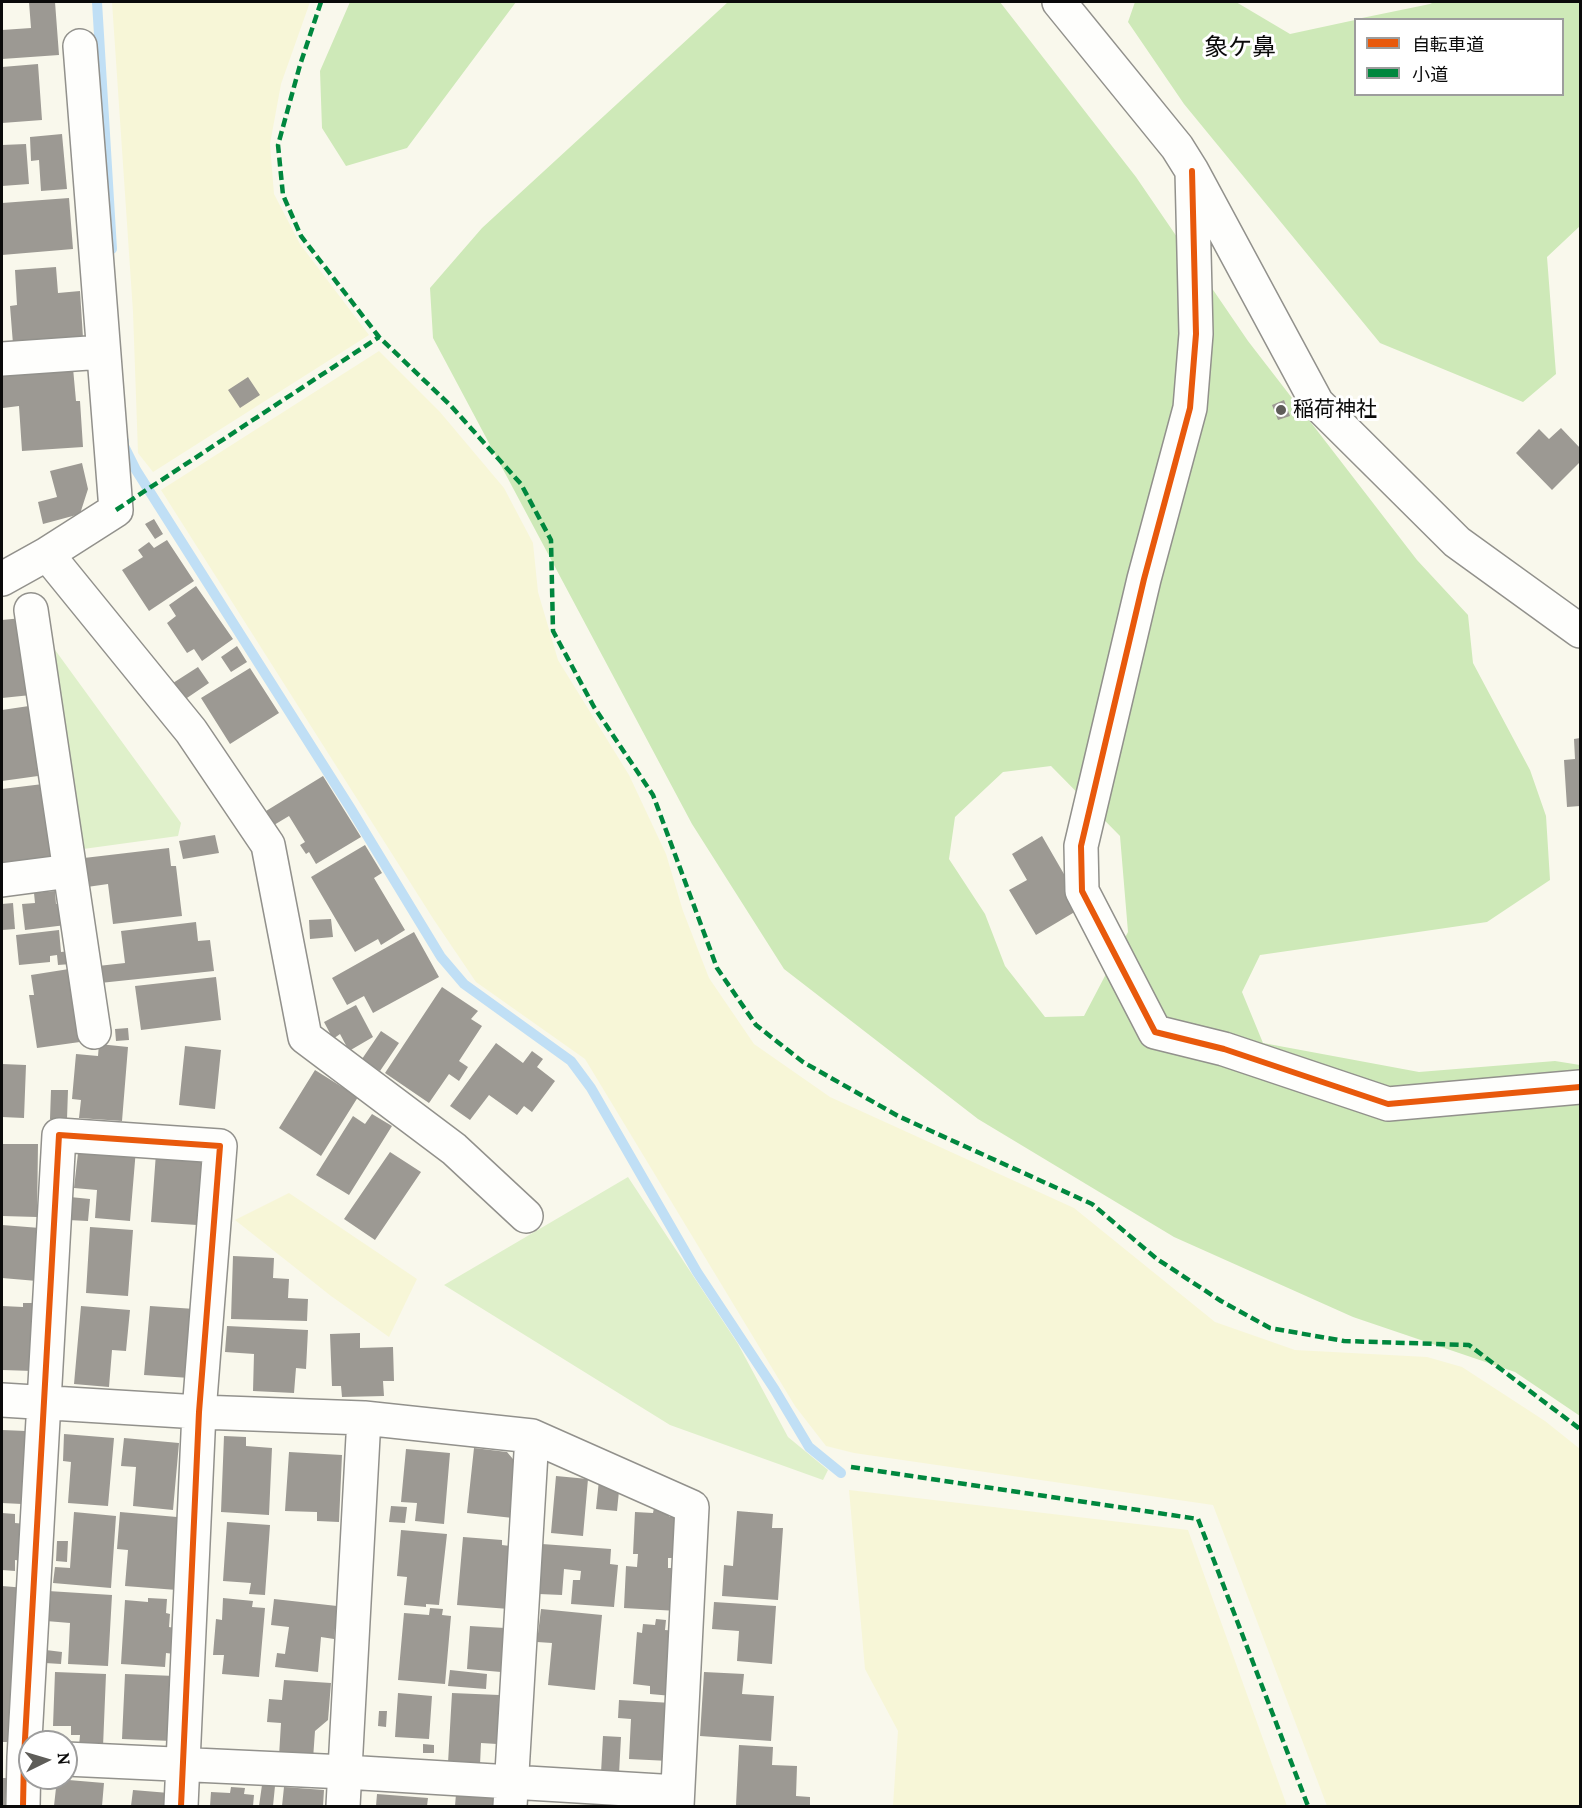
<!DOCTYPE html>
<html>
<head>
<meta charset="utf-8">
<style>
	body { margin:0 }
	#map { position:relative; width:1582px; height:1808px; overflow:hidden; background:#f9f8ec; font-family:Lora,"Noto Sans JP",serif }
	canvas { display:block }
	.frame { position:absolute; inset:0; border:3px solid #0a0a0a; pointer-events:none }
	.legend { position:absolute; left:1354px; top:18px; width:210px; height:78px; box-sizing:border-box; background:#fff; border:2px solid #9d9d9d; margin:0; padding:8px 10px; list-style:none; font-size:18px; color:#0a0a0a }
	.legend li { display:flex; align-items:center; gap:12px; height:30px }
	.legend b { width:30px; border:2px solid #9d9d9d }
	.north { position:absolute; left:18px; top:1730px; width:60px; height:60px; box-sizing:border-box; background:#fff; border:2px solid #9d9d9d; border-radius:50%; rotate:85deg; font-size:16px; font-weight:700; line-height:24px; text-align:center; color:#0a0a0a }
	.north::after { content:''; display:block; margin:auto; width:21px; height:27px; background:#5e5d59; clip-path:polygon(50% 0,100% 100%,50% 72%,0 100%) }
</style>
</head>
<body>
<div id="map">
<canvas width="1582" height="1808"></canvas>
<div class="frame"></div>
<ul class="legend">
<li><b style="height:8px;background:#e8590c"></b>自転車道</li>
<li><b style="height:8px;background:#00873e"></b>小道</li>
</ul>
<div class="north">N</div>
</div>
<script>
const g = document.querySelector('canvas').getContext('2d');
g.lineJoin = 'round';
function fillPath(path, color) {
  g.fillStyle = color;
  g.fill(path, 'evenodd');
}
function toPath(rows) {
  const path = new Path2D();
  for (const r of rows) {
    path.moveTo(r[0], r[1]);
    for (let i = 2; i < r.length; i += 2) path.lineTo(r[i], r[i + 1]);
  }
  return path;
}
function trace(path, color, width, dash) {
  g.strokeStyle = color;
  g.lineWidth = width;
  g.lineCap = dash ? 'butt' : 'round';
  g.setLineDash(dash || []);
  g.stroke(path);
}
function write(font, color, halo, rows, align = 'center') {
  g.font = font + ' Lora,"Noto Sans JP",serif';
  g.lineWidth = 6;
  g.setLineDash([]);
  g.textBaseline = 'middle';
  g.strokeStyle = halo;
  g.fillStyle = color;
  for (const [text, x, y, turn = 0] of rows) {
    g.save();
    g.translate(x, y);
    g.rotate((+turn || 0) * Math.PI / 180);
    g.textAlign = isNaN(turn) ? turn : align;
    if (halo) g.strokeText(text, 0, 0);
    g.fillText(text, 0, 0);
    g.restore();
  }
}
fillPath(toPath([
	[112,2,310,2,281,84,270,144,274,194,300,244,369,335,153,472,138,453,133,312],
	[379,351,440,412,504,488,533,543,538,592,558,660,629,775,666,854,683,911,709,978,754,1044,830,1097,1074,1208,1215,1322,1295,1350,1427,1357,1462,1367,1545,1421,1580,1449,1580,1806,1327,1806,1213,1505,854,1453,826,1446,795,1406,585,1059,476,982,434,920,161,490],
	[289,1193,417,1279,389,1337,331,1296,235,1220],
	[849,1490,1188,1530,1287,1806,893,1806,898,1731,865,1669]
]), '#f7f6d7');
fillPath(toPath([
	[42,632,181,823,178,836,76,850],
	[628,1177,738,1344,788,1437,828,1470,823,1480,670,1425,444,1285]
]), '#dff0ca');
fillPath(toPath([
	[350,2,516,2,407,148,346,166,322,128,320,71],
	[728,2,1000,2,1136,177,1248,341,1417,560,1468,615,1473,663,1530,770,1546,816,1550,880,1487,922,1260,955,1242,992,1263,1043,1419,1072,1555,1061,1580,1065,1580,1416,1515,1372,1353,1317,1174,1237,978,1119,784,969,692,824,433,338,430,288,482,228],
	[1051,766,1120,836,1128,932,1084,1016,1045,1017,1005,966,985,914,949,859,955,817,1003,772],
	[1135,2,1236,2,1290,34,1355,20,1356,94,1562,94,1562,20,1357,19,1430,4,1434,2,1580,2,1580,226,1547,257,1556,374,1523,402,1380,343,1184,104,1128,22]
]), '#cee9b8');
trace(toPath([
	[97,2,112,249],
	[124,441,124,446,136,470,351,809,441,957,464,984,571,1061,591,1088,697,1272,775,1390,809,1447,841,1473]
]), '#c0dff5', 10);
fillPath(toPath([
	[29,2,55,2,59,55,2,59,2,30,31,28],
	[38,64,42,120,2,123,2,67],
	[62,134,67,189,41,191,39,160,31,161,30,137],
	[26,144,29,184,2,186,2,145],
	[69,198,73,249,2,255,2,203],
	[56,267,58,293,80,291,83,338,13,344,10,306,17,305,15,270],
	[73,368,76,401,80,401,83,447,22,451,19,406,3,408,2,373],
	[248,377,260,395,240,408,228,390],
	[1284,400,1290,416,1278,420,1272,405],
	[1561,428,1580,448,1580,462,1552,490,1516,453,1539,429,1549,439],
	[82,463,88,489,80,514,43,524,38,502,57,497,50,471],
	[154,519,163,534,155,539,145,524],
	[167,540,194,581,149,611,122,570,143,557,138,550,149,542,154,548],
	[196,586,233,639,202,661,194,649,187,653,167,623,176,616,169,605],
	[22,618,31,695,2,698,2,620],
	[237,646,247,662,231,672,221,657],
	[198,667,209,683,184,700,173,683],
	[250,668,279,713,230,744,201,698],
	[29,706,38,776,2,781,2,710],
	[1580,738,1580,806,1567,807,1564,760,1575,759,1574,739],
	[323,776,361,837,316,864,309,852,306,854,300,845,305,842,289,816,274,825,266,811],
	[43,784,51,859,2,864,2,789],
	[215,835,219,853,183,859,179,841],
	[1042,836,1083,907,1036,935,1009,890,1027,880,1012,854],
	[365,845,382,873,374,878,405,930,381,945,378,939,355,952,311,877],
	[169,848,171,866,176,866,182,916,113,924,108,884,87,887,84,858],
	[55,891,56,904,64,903,66,925,25,930,22,904,35,903,34,893],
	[13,903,15,929,2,930,2,904],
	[331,919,333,937,310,939,309,920],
	[196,922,198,941,210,940,214,971,100,983,98,966,125,963,121,931],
	[59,930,61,952,70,951,71,964,58,965,57,955,50,956,50,962,19,965,16,935],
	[414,932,439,977,373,1013,364,996,347,1005,332,978],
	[69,969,87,1041,37,1048,29,995,34,995,31,975],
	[216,977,221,1020,141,1030,135,986],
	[442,987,478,1011,471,1019,482,1026,459,1061,468,1067,459,1081,449,1074,429,1103,385,1073],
	[356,1005,373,1037,349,1051,340,1034,333,1039,324,1022],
	[128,1028,129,1040,116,1041,115,1029],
	[381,1031,399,1043,380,1071,362,1059],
	[496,1043,523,1063,532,1051,543,1059,537,1067,555,1081,532,1112,524,1106,517,1115,489,1095,470,1120,450,1106],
	[99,1044,128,1047,122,1121,79,1118,81,1100,72,1099,76,1054,98,1056],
	[185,1046,221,1050,215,1109,179,1105],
	[2,1064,26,1065,24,1118,2,1117],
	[315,1070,358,1097,321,1156,279,1128],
	[51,1090,68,1090,67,1119,50,1119],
	[372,1114,392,1126,349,1195,316,1175,353,1116,365,1124],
	[2,1144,38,1144,37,1217,2,1216],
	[105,1146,136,1149,130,1221,95,1218,97,1190,74,1188,78,1153,104,1155],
	[390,1152,421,1172,375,1240,344,1219],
	[156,1153,202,1156,197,1225,151,1222],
	[70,1197,90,1199,88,1221,68,1220],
	[2,1225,40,1228,37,1281,2,1278],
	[90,1227,133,1230,128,1296,86,1293],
	[233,1256,274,1258,273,1278,289,1279,288,1298,308,1299,307,1321,231,1319],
	[23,1303,37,1303,33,1371,2,1370,2,1306,23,1307],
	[81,1306,130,1310,126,1351,112,1350,109,1387,74,1384],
	[150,1306,195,1309,190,1378,144,1375],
	[227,1326,308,1330,306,1369,296,1368,294,1393,253,1391,254,1354,225,1352],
	[360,1333,360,1348,393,1347,394,1381,383,1381,384,1396,342,1397,341,1386,332,1386,330,1334],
	[2,1430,26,1431,22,1504,2,1503],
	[64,1434,114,1438,108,1506,68,1503,71,1462,63,1461],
	[224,1436,246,1437,246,1446,272,1448,269,1515,221,1512],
	[124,1438,179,1443,173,1510,133,1506,136,1467,121,1466],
	[474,1448,507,1452,518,1465,513,1518,467,1513],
	[406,1449,450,1453,444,1524,415,1521,417,1503,401,1502],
	[289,1452,342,1455,339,1522,317,1521,317,1512,285,1511],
	[556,1476,588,1479,583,1536,551,1533],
	[599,1480,619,1491,617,1511,596,1509],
	[391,1506,407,1507,405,1523,389,1522],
	[654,1508,670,1509,669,1517,677,1517,674,1558,668,1558,668,1568,680,1568,678,1611,624,1608,626,1566,637,1567,638,1554,633,1554,635,1512,653,1513],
	[737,1511,773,1514,772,1528,783,1528,778,1600,722,1596,724,1565,733,1566],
	[74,1512,116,1516,111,1588,53,1583,55,1567,70,1568],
	[120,1512,177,1517,182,1525,177,1590,125,1586,128,1550,117,1549],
	[2,1513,15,1514,15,1523,26,1524,23,1561,15,1560,15,1571,2,1570],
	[227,1522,270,1525,265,1595,249,1594,251,1583,223,1581],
	[401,1530,447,1534,439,1605,426,1604,426,1607,404,1605,407,1577,397,1576],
	[463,1537,502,1540,502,1545,510,1546,509,1609,457,1605],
	[57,1541,68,1541,67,1562,56,1561],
	[542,1544,611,1549,610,1564,618,1565,614,1607,571,1604,573,1580,580,1580,581,1571,564,1569,562,1595,539,1594],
	[2,1586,26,1588,16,1742,2,1742],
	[48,1591,112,1595,108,1666,68,1664,70,1623,46,1621],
	[148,1598,167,1599,166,1613,170,1614,169,1627,175,1628,174,1654,166,1653,165,1667,121,1664,125,1600,148,1602],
	[223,1598,253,1601,252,1607,265,1608,259,1677,222,1674,224,1655,213,1655,216,1619,222,1620],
	[274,1599,337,1606,334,1639,321,1637,318,1672,275,1667,277,1653,285,1654,289,1627,271,1625],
	[714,1602,776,1606,772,1664,737,1661,739,1631,712,1629],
	[430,1608,443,1609,442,1615,451,1616,445,1684,398,1680,404,1613,429,1615],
	[541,1609,602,1615,595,1690,548,1685,552,1643,537,1642],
	[656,1619,666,1620,665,1630,677,1631,672,1696,650,1694,650,1686,633,1684,637,1632,642,1633,643,1624,655,1625],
	[470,1626,505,1628,501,1672,467,1669],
	[46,1650,62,1652,61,1664,45,1663],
	[450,1670,487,1674,486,1689,448,1686],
	[55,1672,106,1674,103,1747,79,1746,80,1735,71,1735,71,1726,53,1726],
	[704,1672,744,1674,742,1694,774,1696,771,1741,700,1736],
	[125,1674,175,1676,172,1741,122,1739],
	[284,1680,331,1683,328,1720,315,1731,313,1759,279,1756,281,1723,267,1722,269,1699,282,1700],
	[398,1693,432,1696,429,1739,395,1737],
	[452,1693,499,1695,497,1744,481,1743,480,1765,448,1763],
	[619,1700,672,1703,669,1761,629,1759,631,1719,618,1718],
	[379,1711,387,1711,386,1727,378,1726],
	[603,1736,621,1737,619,1774,601,1773],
	[423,1744,434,1745,434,1753,423,1753],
	[739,1745,773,1747,772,1765,797,1766,796,1796,810,1797,810,1806,736,1805],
	[2,1778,7,1778,5,1806,2,1806],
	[57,1779,104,1783,102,1806,54,1806],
	[262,1785,275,1786,273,1806,259,1806],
	[231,1787,245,1788,244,1794,254,1795,253,1806,210,1806,211,1792,230,1793],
	[284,1787,324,1790,323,1806,282,1806],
	[133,1790,169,1793,168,1806,131,1806],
	[377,1794,428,1798,427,1806,376,1806],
	[456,1794,500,1797,500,1806,455,1806]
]), '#9c9993');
const street = toPath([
	[1059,2,1177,147,1192,171,1317,403,1457,542,1580,631],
	[1192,171,1196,334,1190,408,1144,579,1081,846,1082,891,1155,1032,1224,1049,1388,1104,1580,1087],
	[2,359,103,352],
	[47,554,116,510,80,46],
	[2,579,47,554,191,731,268,845,305,1037,454,1149,526,1216],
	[31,610,94,1032],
	[2,880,70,871],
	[2,1400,199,1412,364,1418,532,1436,692,1507,677,1806],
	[66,1759,345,1772,677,1792],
	[23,1806,24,1757,59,1135,220,1146,199,1412,181,1806],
	[343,1806,364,1418],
	[510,1806,532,1436]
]);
trace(street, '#92918c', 36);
trace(street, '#fefefc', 33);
trace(toPath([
	[321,2,300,65,278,145,283,195,301,236,379,337,451,406,521,484,551,540,553,631,594,707,653,795,717,968,756,1025,803,1062,898,1116,1092,1204,1157,1259,1221,1301,1270,1328,1344,1341,1469,1345,1580,1429],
	[116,510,379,337],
	[851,1467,1198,1519,1308,1806]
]), '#00873e', 4.5, [9, 4.5]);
trace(toPath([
	[1192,171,1196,334,1190,408,1144,579,1081,846,1082,891,1155,1032,1224,1049,1388,1104,1580,1087],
	[23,1806,24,1757,59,1135,220,1146,199,1412,181,1806]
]), '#e8590c', 6);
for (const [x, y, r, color] of [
	[1281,410,6,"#5e5d59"]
]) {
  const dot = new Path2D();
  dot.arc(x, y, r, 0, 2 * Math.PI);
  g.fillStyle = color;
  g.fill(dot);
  trace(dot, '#fff', 2);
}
write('21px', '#0a0a0a', '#fff', [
	["稲荷神社",1293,410]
], 'left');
write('24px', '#0a0a0a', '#fff', [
	["象ケ鼻",1240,48]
]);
</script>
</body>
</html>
